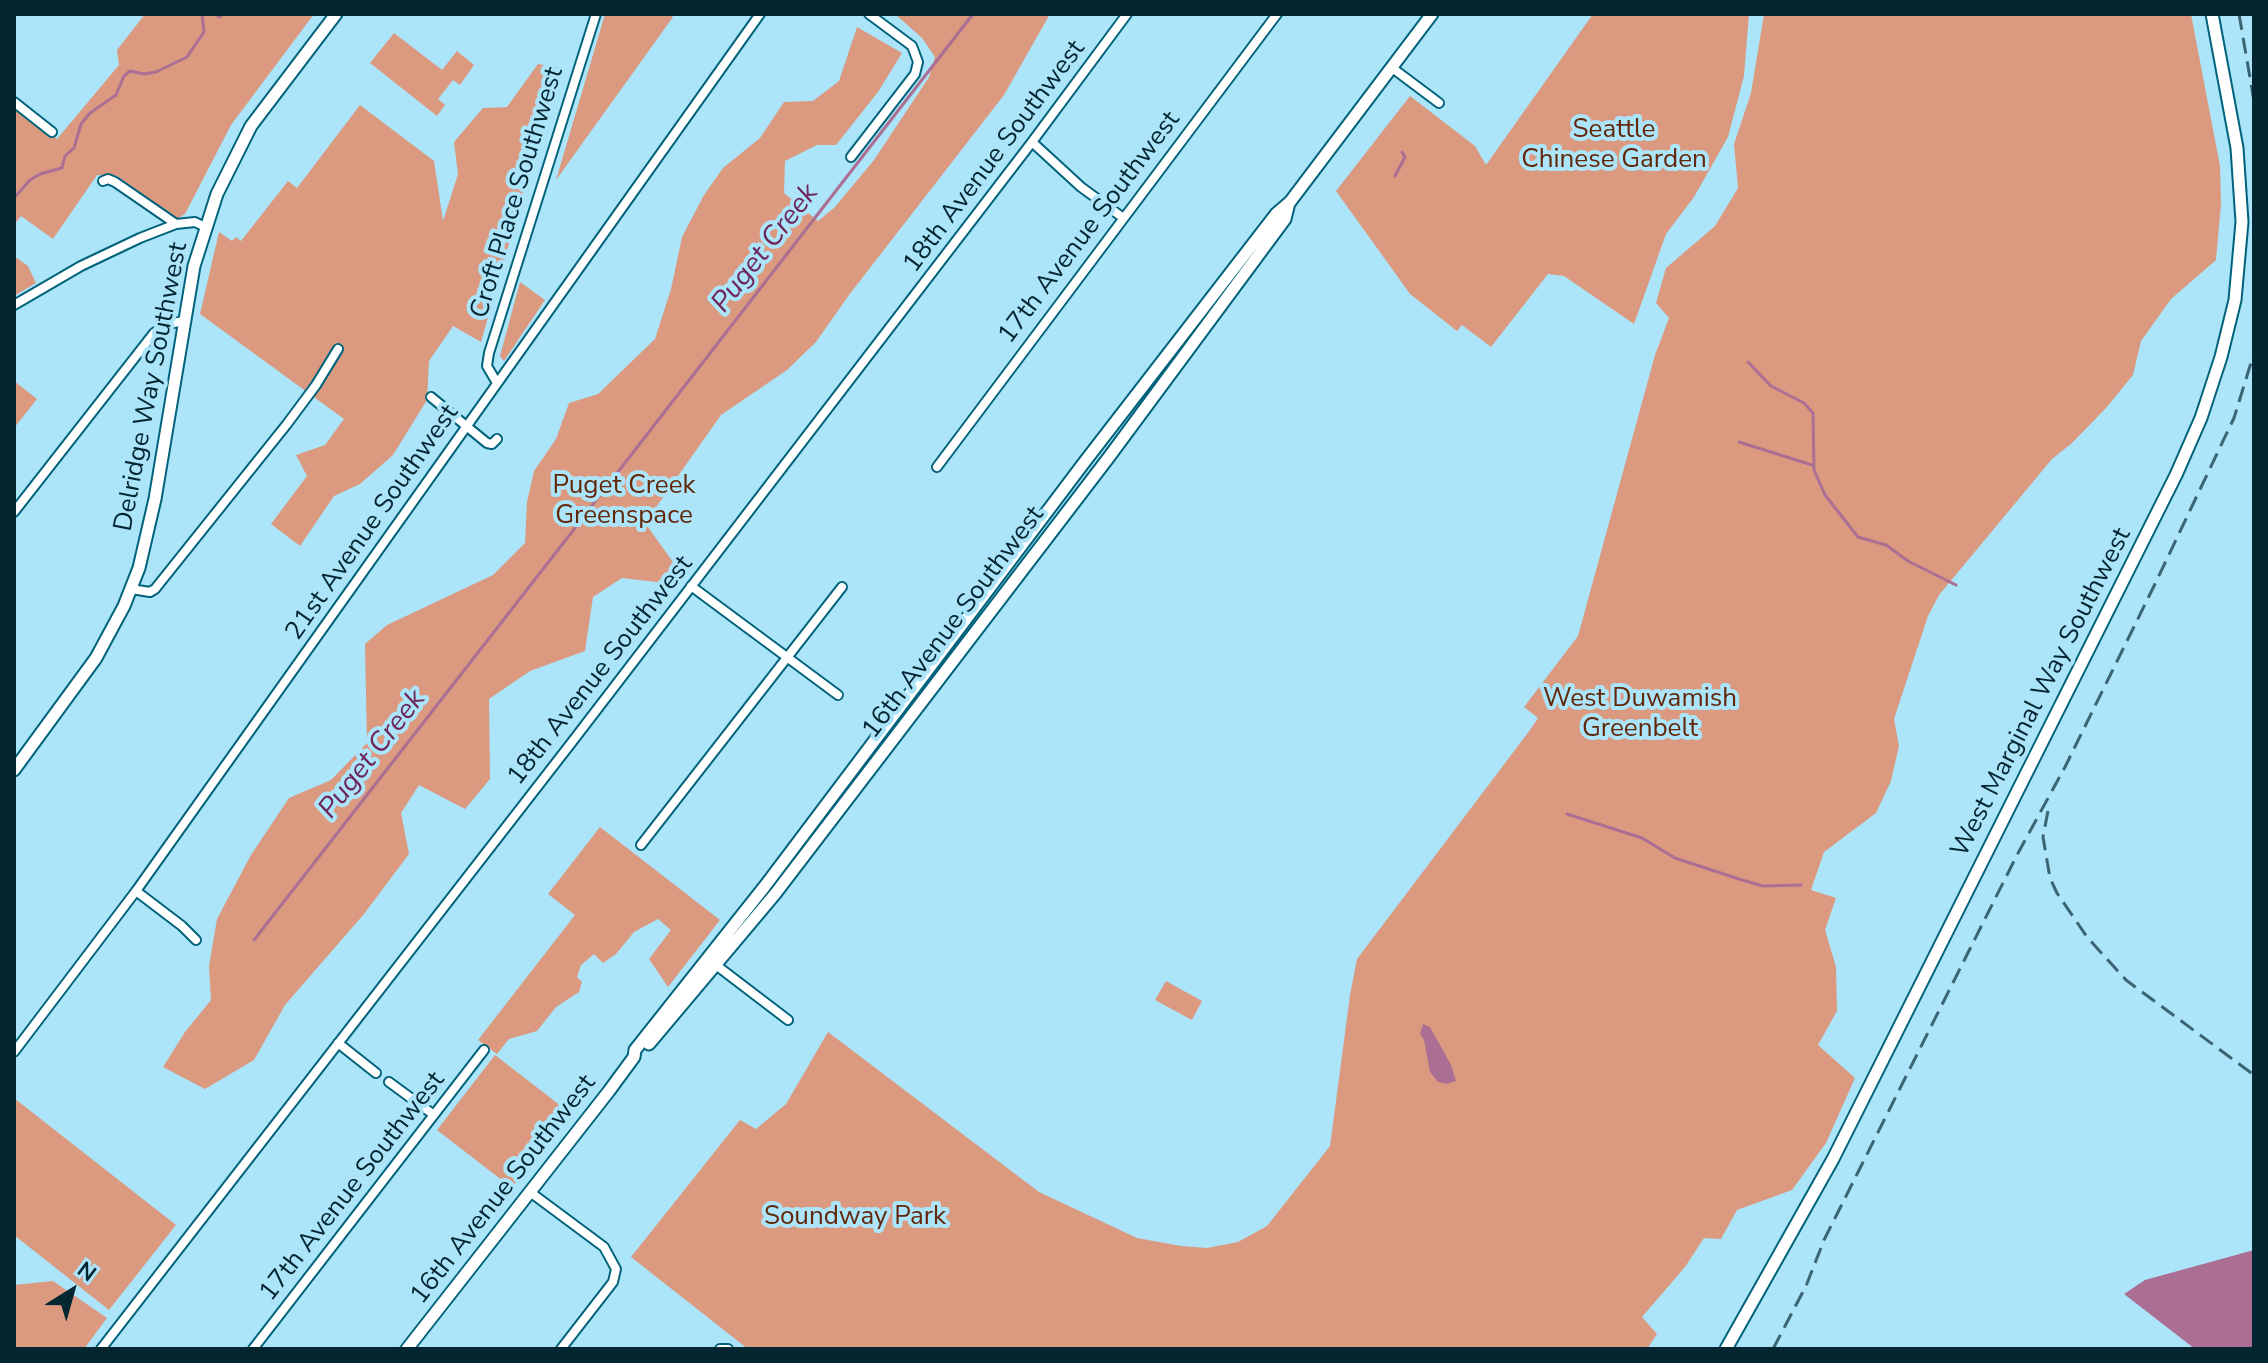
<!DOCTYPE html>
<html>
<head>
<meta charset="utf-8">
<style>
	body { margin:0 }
	#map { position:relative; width:2268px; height:1363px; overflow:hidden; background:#ace4f9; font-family:"Nunito Sans",sans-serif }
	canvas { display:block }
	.frame { position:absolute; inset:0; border:16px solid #042631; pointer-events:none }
	.north { position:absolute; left:32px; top:1251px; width:80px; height:80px; -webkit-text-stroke:6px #ace4f9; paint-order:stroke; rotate:37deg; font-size:22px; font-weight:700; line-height:32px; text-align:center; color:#042631 }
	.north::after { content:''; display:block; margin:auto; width:28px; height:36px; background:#042631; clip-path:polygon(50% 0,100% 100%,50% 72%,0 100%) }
</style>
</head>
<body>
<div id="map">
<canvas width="2268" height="1363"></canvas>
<div class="frame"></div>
<div class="north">N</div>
</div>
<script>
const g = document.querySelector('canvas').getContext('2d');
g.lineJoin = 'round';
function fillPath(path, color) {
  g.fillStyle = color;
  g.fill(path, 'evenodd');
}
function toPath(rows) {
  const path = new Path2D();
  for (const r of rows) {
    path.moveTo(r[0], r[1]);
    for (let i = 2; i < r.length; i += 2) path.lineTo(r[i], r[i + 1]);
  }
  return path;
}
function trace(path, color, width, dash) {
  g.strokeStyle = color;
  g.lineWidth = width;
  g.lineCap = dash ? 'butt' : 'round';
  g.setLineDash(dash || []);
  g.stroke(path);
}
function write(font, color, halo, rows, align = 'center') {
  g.font = font + ' "Nunito Sans",sans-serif';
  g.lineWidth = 8;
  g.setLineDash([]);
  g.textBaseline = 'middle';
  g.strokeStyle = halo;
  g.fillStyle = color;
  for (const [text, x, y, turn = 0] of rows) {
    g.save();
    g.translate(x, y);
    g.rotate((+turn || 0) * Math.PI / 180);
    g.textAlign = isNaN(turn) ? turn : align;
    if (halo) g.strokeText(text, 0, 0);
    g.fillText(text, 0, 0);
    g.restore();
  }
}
fillPath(toPath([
	[145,14,314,14,231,125,185,214,177,219,117,176,97,175,53,239,21,216,14,225,14,105,57,139,119,65,117,50],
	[605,14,668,14,673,17,556,180],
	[895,14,1050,14,1004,95,849,295,816,342,787,370,721,415,645,523,673,562,665,583,622,578,593,597,585,651,530,671,489,699,490,779,465,809,419,785,401,813,409,854,364,914,285,1005,254,1060,205,1089,163,1067,185,1032,211,1000,209,966,217,919,251,855,289,798,331,780,367,743,365,644,387,625,493,575,525,543,527,502,534,471,556,439,569,403,598,394,655,339,671,289,682,237,704,195,723,168,760,138,784,102,813,101,839,81,857,27,902,53,878,92,836,145,817,145,785,161,784,193,818,221,835,207,874,160,929,77,935,57,922,38],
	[1593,14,1749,14,1744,76,1728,137,1694,197,1666,234,1634,324,1564,276,1548,274,1491,347,1462,325,1457,331,1410,294,1336,191,1410,96,1475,146,1486,165],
	[1764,14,2191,14,2220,166,2221,204,2216,260,2171,299,2141,341,2133,375,2106,408,2072,443,2052,459,1939,595,1928,616,1894,719,1899,746,1891,781,1876,813,1824,852,1811,890,1836,898,1825,930,1836,967,1837,1011,1818,1045,1855,1078,1826,1143,1792,1190,1737,1210,1721,1239,1704,1238,1685,1267,1642,1317,1657,1334,1647,1349,748,1349,631,1257,740,1120,756,1129,786,1104,828,1032,1039,1192,1137,1238,1181,1246,1207,1248,1238,1242,1267,1226,1330,1146,1350,995,1357,959,1530,730,1538,718,1524,707,1578,636,1655,355,1669,318,1656,303,1666,268,1715,226,1738,188,1734,144,1751,93],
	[394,33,442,70,457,51,474,65,460,85,453,80,438,99,445,105,437,116,370,63],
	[538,64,559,68,481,342,453,326,429,361,427,400,393,455,360,484,334,496,300,546,271,524,307,476,296,455,325,445,344,419,200,314,219,232,232,241,236,237,241,241,288,181,297,188,360,105,434,161,443,221,458,174,454,142,483,108,507,107],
	[14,256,28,266,36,283,14,296],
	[520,282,545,300,504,361,500,356],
	[14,381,37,399,14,428],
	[600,827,720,920,668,987,649,959,671,930,658,919,634,932,616,954,603,963,594,954,581,965,577,977,582,982,579,992,556,1007,537,1031,509,1039,497,1054,478,1040,575,915,548,894],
	[1166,981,1202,1001,1192,1020,1155,1000],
	[495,1055,570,1113,512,1188,437,1130],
	[14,1098,176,1225,109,1310,14,1235],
	[53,1281,107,1318,84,1349,14,1349,14,1285]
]), '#db9a80');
fillPath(toPath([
	[1423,1024,1430,1027,1451,1065,1456,1081,1447,1084,1438,1082,1430,1072,1424,1040,1420,1034],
	[2254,1250,2254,1349,2195,1349,2124,1294,2145,1280]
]), '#ab6f94');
trace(toPath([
	[216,14,219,17,223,14],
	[1395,176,1405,157,1402,152],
	[14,198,30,180,40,174,62,168,65,156,74,148,81,124,90,113,116,95,124,76,130,71,144,74,156,72,187,57,204,32,202,14],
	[1748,362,1771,386,1804,403,1813,413,1814,470,1825,495,1858,537,1886,545,1908,561,1956,585],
	[1739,442,1812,465],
	[590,508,973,14],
	[1567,814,1642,838,1675,858,1742,880,1763,886,1801,885],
	[254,940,582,519]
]), '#ab6f94', 3);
const street = toPath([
	[1391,67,1439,103],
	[14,102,52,132],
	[1032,142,1081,187,1122,217],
	[851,157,915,74,918,62,912,46,869,14],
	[103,181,108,179,115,182,176,224],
	[14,305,81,266,140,238,176,224,195,222,205,227],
	[497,383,487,366,489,353,596,14],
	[431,397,487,443,492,444,497,439],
	[937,467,1277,14],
	[14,512,154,333,165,325,183,321],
	[691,586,838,695],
	[131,589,150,592,155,589,287,424,316,385,338,349],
	[641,845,842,587],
	[136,891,182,926,196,940],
	[712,962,788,1020],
	[338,1043,376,1073],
	[14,1052,136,891,760,14],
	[389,1082,434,1115],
	[530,1192,604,1247,616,1269,613,1282,561,1349],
	[101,1349,572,742,1032,142,1127,14],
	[253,1349,484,1050],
	[720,1349,728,1349]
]);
const secondary = toPath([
	[14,770,96,658,124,606,139,568,155,499,194,266,217,194,251,126,336,14],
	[649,1044,775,894,1109,457,1285,219,1289,203],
	[407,1349,609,1091,634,1057,635,1050,765,886,1083,464,1276,214,1290,202,1432,14],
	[1726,1349,1833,1159,2176,475,2201,418,2221,357,2235,300,2242,222,2237,148,2212,14]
]);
trace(street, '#00637b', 12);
trace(secondary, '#00637b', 15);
trace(street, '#fff', 8);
trace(secondary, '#fff', 11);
trace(toPath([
	[2239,14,2254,101],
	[2048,811,2043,837,2050,878,2057,893,2087,937,2126,980,2254,1075],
	[1773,1349,1806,1286,1824,1240,2017,855,2065,767,2155,584,2234,418,2254,353]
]), '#3b6573', 3, [16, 8]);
write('26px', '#622608', '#ace4f9', [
	["Seattle",1614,131],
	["Chinese Garden",1614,161],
	["Puget Creek",624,487],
	["Greenspace",624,517],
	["West Duwamish",1640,700],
	["Greenbelt",1640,730],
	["Soundway Park",855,1218]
]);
write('26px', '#042631', '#ace4f9', [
	["18th Avenue Southwest",995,157,-53],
	["Croft Place Southwest",518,193,-73],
	["17th Avenue Southwest",1090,228,-53],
	["Delridge Way Southwest",152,387,-79],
	["21st Avenue Southwest",373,523,-55],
	["16th Avenue Southwest",954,623,-53],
	["18th Avenue Southwest",601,671,-52],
	["West Marginal Way Southwest",2042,693,-63],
	["17th Avenue Southwest",353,1187,-52],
	["16th Avenue Southwest",504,1190,-52]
]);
write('italic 28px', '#6f2557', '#ace4f9', [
	["Puget Creek",766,249,-52],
	["Puget Creek",373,755,-52]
]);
</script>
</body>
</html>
